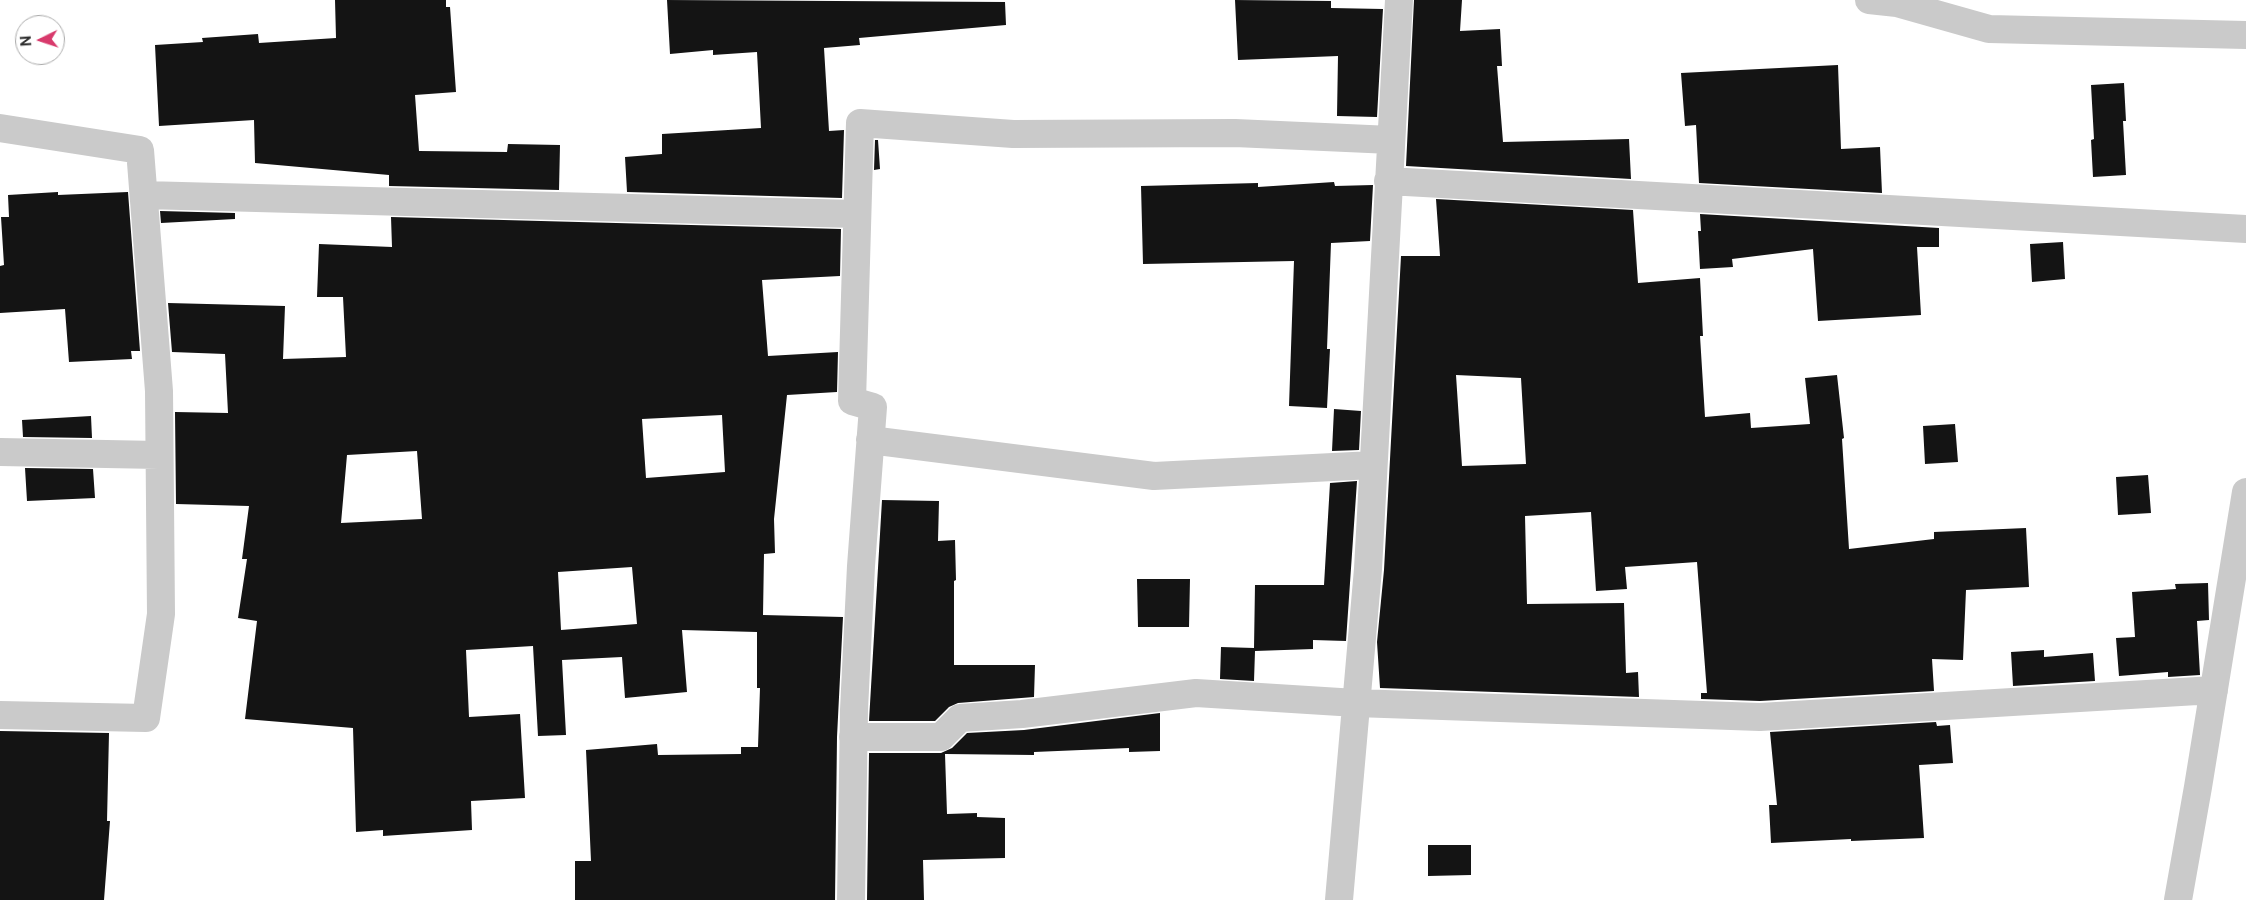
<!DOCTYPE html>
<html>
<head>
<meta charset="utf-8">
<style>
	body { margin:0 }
	#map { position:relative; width:2246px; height:900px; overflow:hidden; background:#fff; font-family:"Public Sans",sans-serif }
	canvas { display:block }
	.north { position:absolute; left:15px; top:15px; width:50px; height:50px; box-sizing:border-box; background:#fff; border:1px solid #ababab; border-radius:50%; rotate:266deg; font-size:14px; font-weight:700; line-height:20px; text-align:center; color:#2d2d2d }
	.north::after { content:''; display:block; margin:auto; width:18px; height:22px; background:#d83a6c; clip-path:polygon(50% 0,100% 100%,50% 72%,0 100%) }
</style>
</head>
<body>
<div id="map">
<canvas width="2246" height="900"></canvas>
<div class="north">N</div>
</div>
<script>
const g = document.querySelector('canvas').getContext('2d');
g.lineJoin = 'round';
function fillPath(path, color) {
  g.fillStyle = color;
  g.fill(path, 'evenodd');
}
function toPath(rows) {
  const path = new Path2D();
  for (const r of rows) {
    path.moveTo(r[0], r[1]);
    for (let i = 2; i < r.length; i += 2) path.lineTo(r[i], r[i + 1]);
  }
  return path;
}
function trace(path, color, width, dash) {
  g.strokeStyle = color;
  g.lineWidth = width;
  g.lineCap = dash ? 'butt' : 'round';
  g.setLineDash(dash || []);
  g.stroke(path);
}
fillPath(toPath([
	[335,0,446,0,446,7,450,7,456,92,415,95,419,151,507,152,508,144,560,145,559,190,389,186,389,175,255,163,254,120,159,126,155,45,203,42,202,38,258,34,259,43,336,38],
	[667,0,1005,2,1006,25,859,38,860,45,824,48,829,131,844,130,842,198,627,192,625,157,662,154,662,134,761,128,757,52,713,55,713,50,670,54],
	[1235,0,1331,1,1331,8,1383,9,1377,117,1337,116,1338,56,1238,60],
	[1414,0,1462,0,1460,31,1500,29,1502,66,1497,66,1503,142,1629,139,1631,179,1406,166],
	[1838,65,1841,149,1880,147,1882,193,1699,183,1696,125,1685,126,1681,73],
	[2124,83,2126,121,2123,121,2126,175,2093,177,2091,140,2094,139,2091,85],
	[875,140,878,140,880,169,874,170],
	[1334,182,1335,186,1373,185,1370,241,1331,243,1327,349,1330,349,1327,408,1289,406,1294,261,1143,264,1141,186,1258,183,1258,187],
	[58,192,58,195,128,192,140,351,131,351,132,359,69,362,65,309,0,313,0,266,4,265,1,217,9,217,8,195],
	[1436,199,1633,210,1638,283,1700,278,1703,336,1700,336,1705,417,1750,413,1751,428,1810,424,1805,378,1837,375,1844,438,1842,439,1849,549,1934,539,1934,532,2026,528,2029,587,1966,590,1963,660,1932,659,1934,691,1760,701,1701,699,1701,693,1707,693,1697,562,1625,567,1627,589,1596,591,1591,512,1525,516,1527,604,1624,603,1626,673,1638,672,1639,697,1380,688,1377,642,1384,570,1401,256,1440,256],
	[1456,375,1521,378,1526,464,1462,466],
	[160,211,235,213,235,219,161,223],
	[1700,214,1939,228,1939,247,1917,247,1921,315,1818,321,1813,249,1732,259,1733,267,1700,269,1698,231,1701,231],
	[391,217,841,229,840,276,762,280,768,356,838,352,837,392,787,395,774,519,775,553,764,554,763,615,843,617,837,737,835,900,575,900,575,861,591,861,586,750,657,744,658,755,741,754,741,747,758,747,760,688,757,688,757,632,682,630,687,692,625,698,622,657,562,660,566,735,538,736,533,646,466,650,469,717,520,714,525,798,471,801,472,830,383,836,383,830,356,832,353,728,245,719,257,621,238,618,247,559,242,559,249,506,176,504,175,412,228,413,225,354,172,352,168,303,285,306,283,359,346,357,343,297,317,297,319,244,392,247],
	[722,415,725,472,646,478,642,419],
	[417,451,422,519,341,523,347,455],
	[632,567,637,624,561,630,558,572],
	[2063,242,2065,279,2032,282,2030,244],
	[1334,409,1361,411,1359,450,1332,451],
	[91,416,92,438,23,437,22,420],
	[1955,424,1958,462,1925,464,1923,426],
	[25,468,93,469,95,498,27,501],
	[2148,475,2151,513,2118,515,2116,477],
	[1357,481,1346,641,1313,640,1313,649,1255,651,1254,681,1220,679,1221,647,1254,648,1255,585,1324,585,1330,483],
	[882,500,939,501,938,541,955,540,956,580,954,581,954,665,1035,665,1034,697,958,703,949,707,935,721,869,721],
	[1137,579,1190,579,1189,627,1138,627],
	[2208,583,2209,620,2197,621,2200,675,2168,677,2168,672,2119,676,2116,638,2135,637,2132,592,2176,589,2175,584],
	[2044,650,2044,657,2093,653,2095,681,2013,686,2011,652],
	[1160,713,1160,751,1129,752,1129,748,1034,752,1034,755,945,754,947,814,977,813,977,817,1005,818,1005,858,923,860,924,900,867,900,869,753,941,753,952,748,967,733,1024,730],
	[1936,722,1937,726,1950,725,1953,763,1919,765,1924,838,1851,841,1851,839,1771,843,1769,805,1777,805,1770,732],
	[0,731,109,733,107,821,110,821,104,900,0,900],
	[1428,845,1471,845,1471,875,1428,876]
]), '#141414');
trace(toPath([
	[1869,0,1897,3,1989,29,2246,35],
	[0,128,140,150,159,391,161,614,146,718,0,715],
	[1388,181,2246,229],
	[144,195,856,214],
	[870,440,1154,476,1373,465],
	[0,452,159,455],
	[853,737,941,737,960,718,1022,714,1196,693,1356,703,1760,717,2214,690],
	[851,900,854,710,861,566,873,407,852,401,860,123,1013,134,1235,133,1391,140],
	[1339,900,1368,569,1399,0],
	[2178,900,2198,787,2246,492]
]), '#cacaca', 28);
</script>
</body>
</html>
